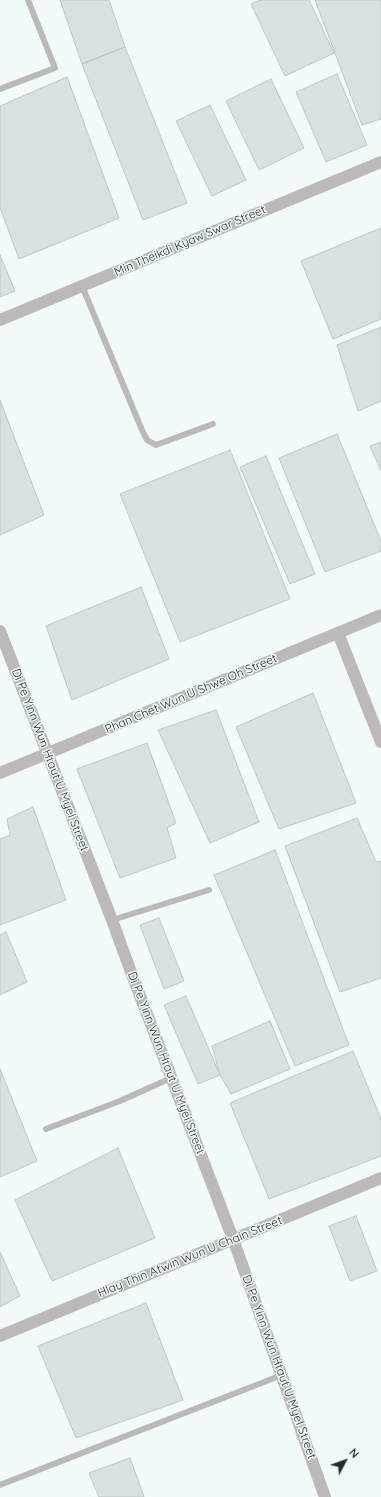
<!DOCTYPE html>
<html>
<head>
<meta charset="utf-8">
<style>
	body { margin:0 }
	#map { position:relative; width:381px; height:1497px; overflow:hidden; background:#f0fbfa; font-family:Quicksand,sans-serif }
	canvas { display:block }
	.north { position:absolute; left:325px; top:1441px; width:40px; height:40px; -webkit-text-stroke:3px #f0fbfa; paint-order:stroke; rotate:49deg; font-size:11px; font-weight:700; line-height:16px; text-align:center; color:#262a2a }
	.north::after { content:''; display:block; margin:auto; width:14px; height:18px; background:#262a2a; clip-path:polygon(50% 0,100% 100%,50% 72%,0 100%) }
</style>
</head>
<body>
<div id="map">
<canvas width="381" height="1497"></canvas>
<div class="north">N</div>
</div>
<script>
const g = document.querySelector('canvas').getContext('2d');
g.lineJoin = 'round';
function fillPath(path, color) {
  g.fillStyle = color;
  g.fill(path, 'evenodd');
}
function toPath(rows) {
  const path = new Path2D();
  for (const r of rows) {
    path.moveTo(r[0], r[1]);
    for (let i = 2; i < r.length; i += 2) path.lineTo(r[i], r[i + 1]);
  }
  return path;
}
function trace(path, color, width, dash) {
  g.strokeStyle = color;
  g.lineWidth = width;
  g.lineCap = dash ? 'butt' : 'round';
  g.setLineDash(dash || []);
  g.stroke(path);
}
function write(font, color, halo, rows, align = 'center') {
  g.font = font + ' Quicksand,sans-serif';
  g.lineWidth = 3;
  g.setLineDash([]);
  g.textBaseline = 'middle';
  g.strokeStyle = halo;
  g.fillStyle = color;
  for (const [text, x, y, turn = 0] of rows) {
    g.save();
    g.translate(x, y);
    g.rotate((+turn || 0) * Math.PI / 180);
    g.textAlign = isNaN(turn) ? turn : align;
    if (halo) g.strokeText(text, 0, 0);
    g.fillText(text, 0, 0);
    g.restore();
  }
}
const building = toPath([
	[60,0,109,0,125,47,82,64,60,0],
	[260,0,309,0,334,53,285,76,251,4,260,0],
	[315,0,381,0,381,119,362,125,315,0],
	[125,47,187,203,143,220,82,64,125,47],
	[337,74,367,145,326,162,296,92,337,74],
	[67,77,119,218,19,259,0,207,0,106,67,77],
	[271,79,304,148,259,170,226,101,271,79],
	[210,105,246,180,212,196,176,121,210,105],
	[381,228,381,319,333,339,301,261,381,228],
	[0,255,15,291,0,297,0,255],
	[381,327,381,401,358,411,337,345,381,327],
	[0,400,44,515,0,535,0,400],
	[337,434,381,541,381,551,325,572,279,458,337,434],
	[381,442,381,471,370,446,381,442],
	[230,450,290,599,180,642,120,494,230,450],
	[266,456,315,574,290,584,240,467,266,456],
	[141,587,169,659,72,700,46,626,141,587],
	[313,693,356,803,279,829,236,727,313,693],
	[216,710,259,822,210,843,158,730,216,710],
	[147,743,176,823,167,828,176,858,120,878,77,769,147,743],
	[33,807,66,900,0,925,0,839,10,835,7,819,33,807],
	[357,818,376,862,381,861,381,978,340,992,285,846,357,818],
	[275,850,349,1045,295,1066,214,875,275,850],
	[159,918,184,981,164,989,140,925,159,918],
	[6,932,27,982,0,995,0,935,6,932],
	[186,996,220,1075,198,1084,164,1005,186,996],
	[270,1021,290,1069,231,1094,220,1075,212,1046,270,1021],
	[353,1051,381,1119,381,1156,269,1199,230,1103,353,1051],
	[0,1069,37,1161,0,1177,0,1069],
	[118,1148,155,1238,52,1281,15,1200,118,1148],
	[356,1216,377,1271,350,1281,329,1226,356,1216],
	[0,1252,20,1296,0,1307,0,1252],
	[146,1303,183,1400,76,1438,38,1346,146,1303],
	[130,1458,144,1497,99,1497,89,1473,130,1458]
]);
fillPath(building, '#d6e1e0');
trace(building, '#bdc7c7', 1);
trace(toPath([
	[0,89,55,68,28,0],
	[82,286,142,430,147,440,156,445,213,424],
	[112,920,209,890],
	[46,1129,120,1101,171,1078],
	[0,1485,282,1375]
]), '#bdb8b9', 6);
trace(toPath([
	[0,320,381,162],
	[0,631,112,920,131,972,233,1239,325,1497],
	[338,633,381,742],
	[0,773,381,615],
	[0,1336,381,1178]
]), '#bdb8b9', 12);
write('12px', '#262a2a', '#f0fbfa', [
	["Min Theikdi Kyaw Swar Street",190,241,-23],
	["Phan Chet Wun U Shwe Oh Street",191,694,-23],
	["Di Pe Yinn Wun Htaut U Myel Street",50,760,69],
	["Di Pe Yinn Wun Htaut U Myel Street",166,1063,69],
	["Hlay Thin Atwin Wun U Chain Street",190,1257,-22],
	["Di Pe Yinn Wun Htaut U Myel Street",279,1367,70]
]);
</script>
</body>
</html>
